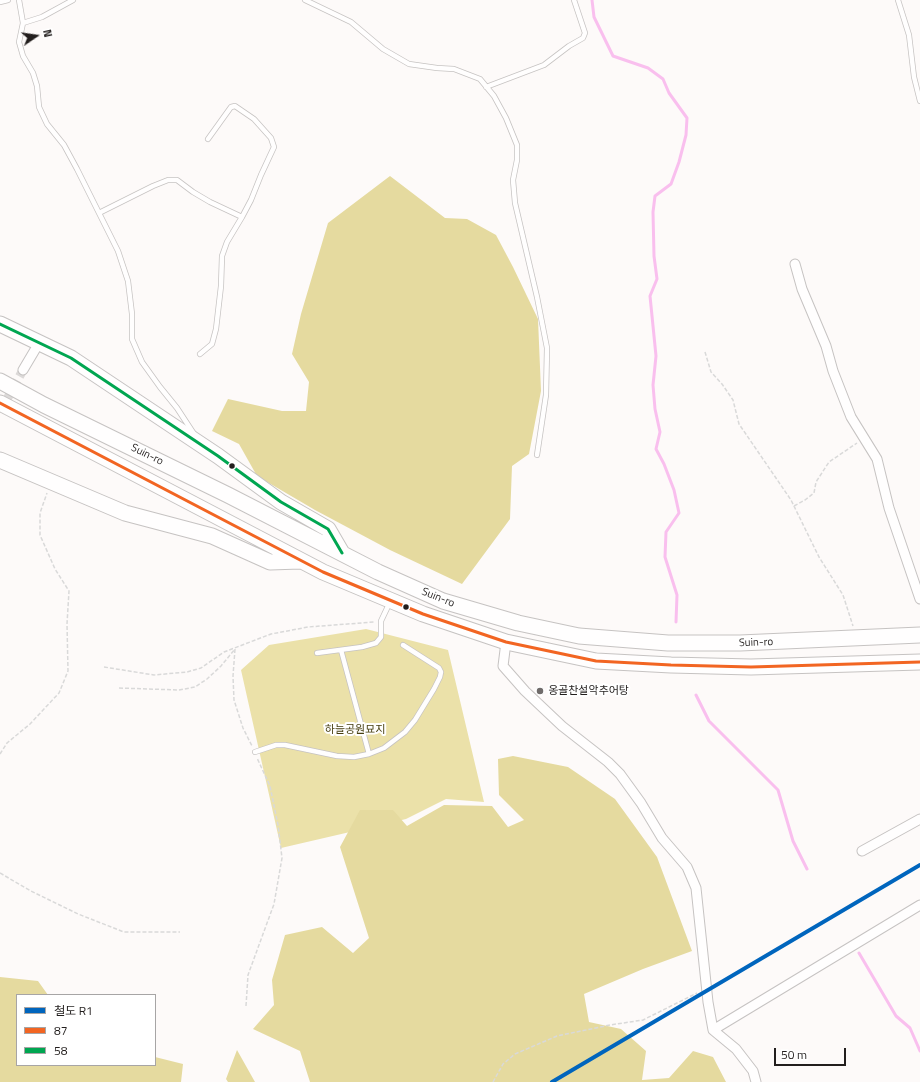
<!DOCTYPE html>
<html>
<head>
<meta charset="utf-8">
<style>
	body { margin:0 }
	#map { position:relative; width:920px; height:1082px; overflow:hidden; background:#fdfaf9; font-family:"Titillium Web","Noto Sans KR",sans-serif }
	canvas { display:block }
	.legend { position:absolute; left:16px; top:994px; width:140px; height:72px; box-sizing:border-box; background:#fff; border:1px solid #a7a5a5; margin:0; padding:5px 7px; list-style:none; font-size:12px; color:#221e1d }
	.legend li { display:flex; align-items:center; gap:8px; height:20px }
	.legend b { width:20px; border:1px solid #a7a5a5 }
	.north { position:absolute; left:16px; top:16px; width:40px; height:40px; -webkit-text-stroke:3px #fff; paint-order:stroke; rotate:77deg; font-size:11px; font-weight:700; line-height:16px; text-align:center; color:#221e1d }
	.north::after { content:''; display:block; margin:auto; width:14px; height:18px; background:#221e1d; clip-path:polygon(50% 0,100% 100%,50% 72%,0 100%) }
	.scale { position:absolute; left:774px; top:1048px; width:72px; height:18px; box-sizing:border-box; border:2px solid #221e1d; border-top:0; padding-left:5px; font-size:12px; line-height:14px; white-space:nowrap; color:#221e1d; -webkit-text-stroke:3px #fff; paint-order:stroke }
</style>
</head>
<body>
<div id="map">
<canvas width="920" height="1082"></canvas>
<ul class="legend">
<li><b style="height:5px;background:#0065bd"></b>철도 R1</li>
<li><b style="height:5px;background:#f26522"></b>87</li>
<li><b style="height:5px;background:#00a651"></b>58</li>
</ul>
<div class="north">N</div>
<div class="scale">50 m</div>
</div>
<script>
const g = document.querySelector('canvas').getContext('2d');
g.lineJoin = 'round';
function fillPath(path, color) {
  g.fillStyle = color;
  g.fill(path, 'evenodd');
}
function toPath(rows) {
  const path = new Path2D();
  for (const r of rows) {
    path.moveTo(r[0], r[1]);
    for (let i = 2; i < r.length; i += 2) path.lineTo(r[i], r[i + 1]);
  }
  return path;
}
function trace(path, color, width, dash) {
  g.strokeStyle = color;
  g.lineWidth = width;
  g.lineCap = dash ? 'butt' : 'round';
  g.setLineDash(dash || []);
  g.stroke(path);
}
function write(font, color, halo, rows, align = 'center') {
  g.font = font + ' "Titillium Web","Noto Sans KR",sans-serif';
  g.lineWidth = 4;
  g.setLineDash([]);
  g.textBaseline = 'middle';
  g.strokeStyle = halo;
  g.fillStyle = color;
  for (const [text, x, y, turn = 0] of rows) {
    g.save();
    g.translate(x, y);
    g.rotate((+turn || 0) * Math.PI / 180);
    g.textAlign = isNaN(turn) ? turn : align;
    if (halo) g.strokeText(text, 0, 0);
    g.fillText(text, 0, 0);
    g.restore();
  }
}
fillPath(toPath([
	[366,629,448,650,484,802,446,799,406,819,281,848,241,670,269,645]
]), '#ebe1a9');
fillPath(toPath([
	[390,176,445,218,467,219,496,235,513,267,538,319,541,391,529,454,512,466,510,519,462,584,390,550,315,510,257,476,239,444,212,431,228,399,282,411,306,411,309,382,292,354,301,314,328,223],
	[513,756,568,767,615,799,657,857,692,951,643,969,584,994,589,1022,621,1029,646,1051,642,1080,669,1078,693,1051,713,1057,726,1082,310,1082,300,1051,253,1029,274,1005,272,980,285,935,322,927,353,953,369,938,340,847,360,810,393,810,407,826,444,805,492,806,508,827,524,820,499,795,498,759],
	[0,977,38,981,48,995,17,995,17,1065,155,1065,155,1057,183,1064,181,1082,0,1082],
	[237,1050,255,1082,228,1082,226,1079]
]), '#e5da9f');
trace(toPath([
	[592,0,594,17,613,56,648,68,663,79,669,93,687,118,686,135,679,162,671,184,655,196,653,212,654,256,657,279,650,296,656,356,653,385,655,409,660,432,656,449,664,464,674,490,679,513,666,532,665,557,677,595,676,622],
	[696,695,709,721,778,790,793,841,807,869],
	[859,953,896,1016,910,1028,920,1051]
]), '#f9bfee', 3);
trace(toPath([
	[0,412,23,370]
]), '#dcd9d8', 9, [9, 4.5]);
const lane = toPath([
	[19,0,23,23,19,42,23,56,33,73,37,86,39,107,47,124,64,145,77,169,118,251,128,281,132,314,132,339,142,362,160,387,177,408,194,434],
	[305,0,351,22,383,49,409,64,437,68,454,69,480,79,494,96,506,118,517,145,517,160,513,180,515,203,537,297,547,348,546,395,537,455],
	[898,0,909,35,914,77,920,101],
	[0,2,8,0],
	[23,23,42,17,73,0],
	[486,87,544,65,569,46,583,38,585,33,574,0],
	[99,213,153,186,168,180,177,180,193,192,210,202,242,217,251,200,261,175,274,147,271,138,254,119,235,106,231,107,208,139],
	[200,354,212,344,216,329,221,286,222,256,227,242,242,217],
	[341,650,369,754,384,748,405,732,415,720,434,689,440,677,441,672,439,668,403,645],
	[317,653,362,647,376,643,381,637,381,621,390,602],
	[255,752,276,745,285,745,337,756,354,757,369,754]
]);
const street = toPath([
	[795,264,802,289,826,346,833,371,851,417,877,459,889,508,920,599],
	[23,370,39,343],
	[506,642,503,666,525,691,562,726,608,762,620,774,641,803,662,838,687,867,696,888,708,1002,713,1030],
	[862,851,920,819],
	[756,1082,753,1071,736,1049,713,1030,920,905]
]);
const primary = toPath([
	[0,324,71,358,218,456,281,502,328,529,342,553],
	[0,381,44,405,228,495,378,572,443,601,518,623,579,636,668,643,740,643,920,635],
	[0,403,323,572,423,614,506,642,596,661,671,665,751,667,920,662],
	[0,460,125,513,212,536,270,562,300,561]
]);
trace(lane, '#c6c3c2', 6);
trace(street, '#c6c3c2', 11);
trace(primary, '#c6c3c2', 17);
trace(toPath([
	[705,352,711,372,722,384,733,400,739,424,791,500,819,557,843,595,853,626],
	[794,506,805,500,814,493,816,482,829,462,857,443],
	[235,649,233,676,234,700,243,728,252,746],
	[104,667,154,675,187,672,201,668,224,652,271,634,308,627,374,622],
	[119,688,179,690,195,687,207,679,221,666,235,649],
	[0,754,7,743,30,724,59,693,68,671,67,624,69,591,55,569,40,535,40,513,47,493],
	[0,873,31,891,78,914,124,932,180,932],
	[246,1006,248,975,274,904,282,858,278,825,270,786,257,758],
	[493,1082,503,1064,515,1054,557,1036,610,1025,643,1020,697,993]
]), '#d9d9d9', 1.5, [4, 2]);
trace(lane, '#fffefe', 4.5);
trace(street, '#fffefe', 9);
trace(primary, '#fffefe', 15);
trace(toPath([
	[0,403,323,572,423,614,506,642,596,661,671,665,751,667,920,662]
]), '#f26522', 3);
trace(toPath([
	[0,324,71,358,218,456,281,502,328,529,342,553]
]), '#00a651', 3);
trace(toPath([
	[552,1082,920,865]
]), '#0065bd', 4);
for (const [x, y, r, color] of [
	[232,466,3.5,"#221e1d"],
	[406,607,3.5,"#221e1d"],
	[540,691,4,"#6f6b6a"]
]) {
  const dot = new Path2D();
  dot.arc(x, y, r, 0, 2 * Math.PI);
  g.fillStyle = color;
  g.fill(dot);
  trace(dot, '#fff', 1.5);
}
write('11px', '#221e1d', '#fff', [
	["Suin-ro",147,455,26],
	["Suin-ro",438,598,22],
	["Suin-ro",756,643,-2]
]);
write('11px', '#221e1d', '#fff', [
	["옹골찬설악추어탕",548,691]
], 'left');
write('11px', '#484013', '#fff', [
	["하늘공원묘지",355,730]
]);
</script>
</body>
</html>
